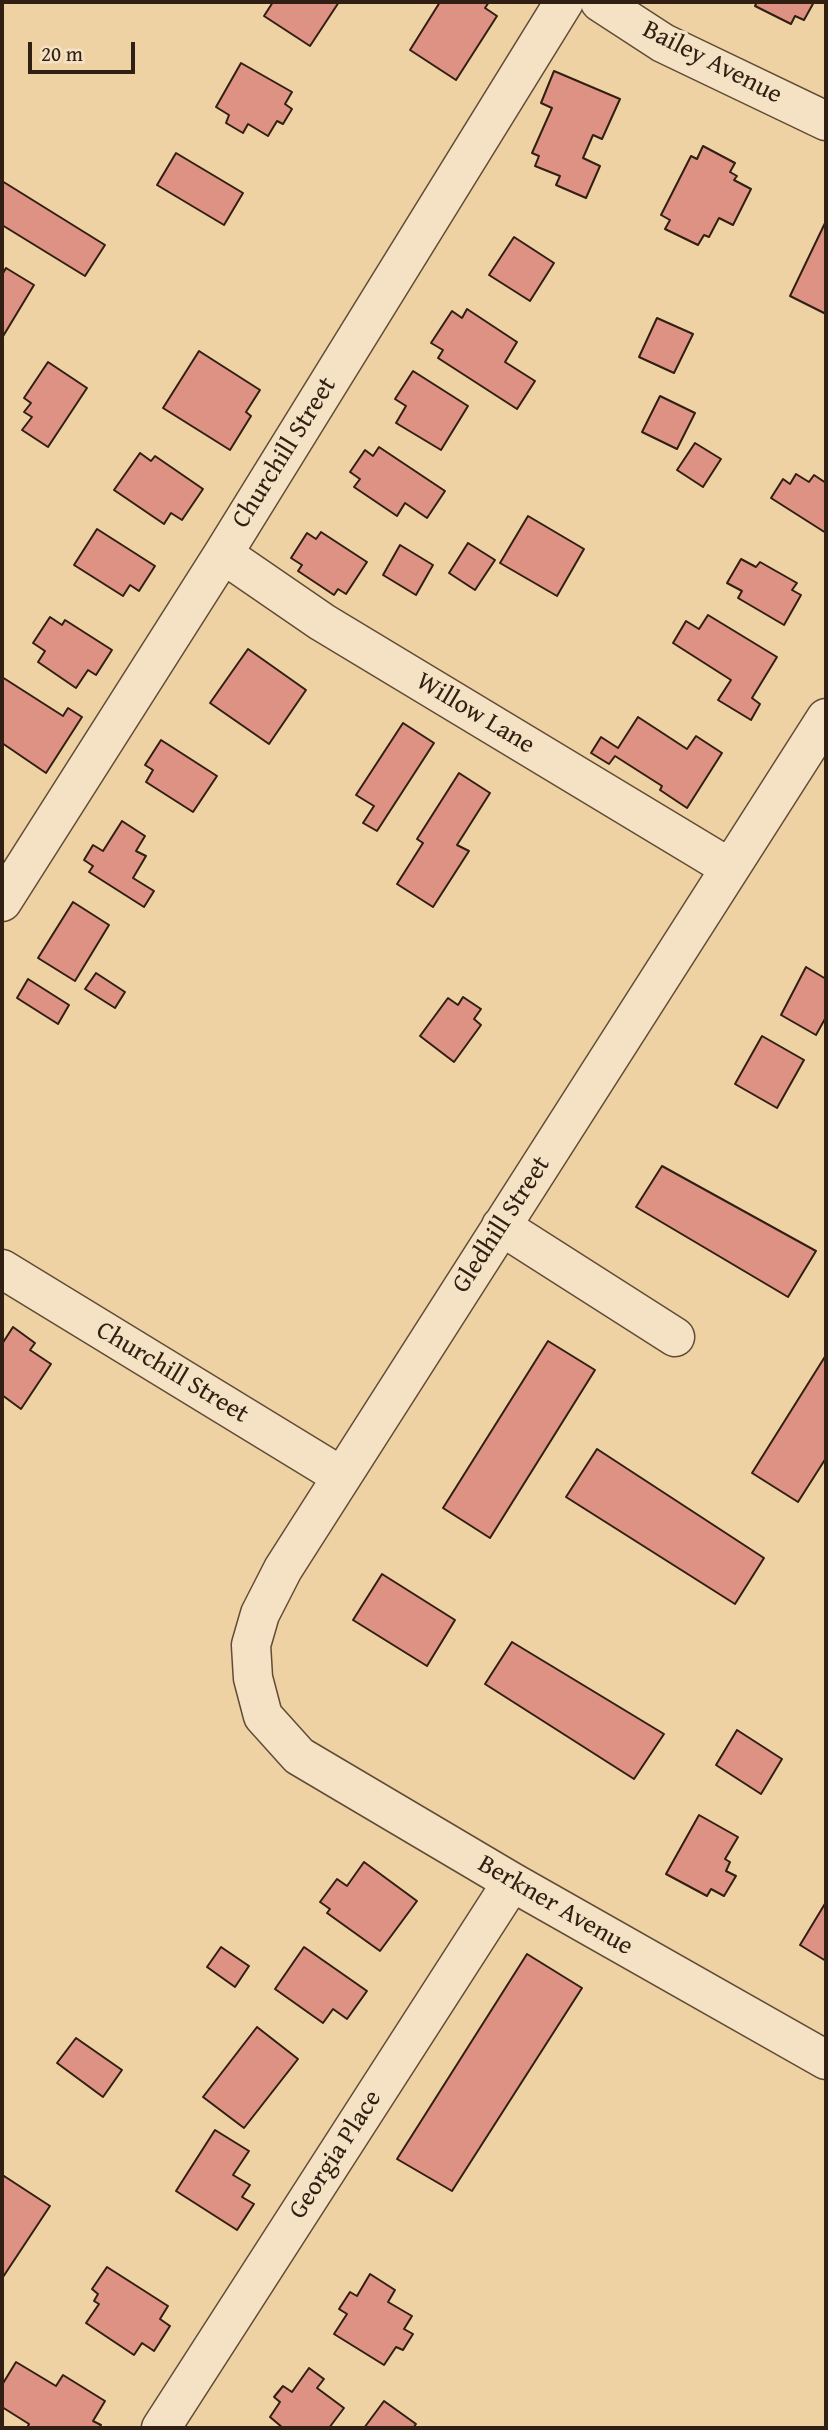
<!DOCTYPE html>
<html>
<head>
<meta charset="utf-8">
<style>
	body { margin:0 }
	#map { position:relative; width:828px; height:2430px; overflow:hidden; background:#efd2a4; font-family:"Gentium Book Plus",serif }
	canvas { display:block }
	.frame { position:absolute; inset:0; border:4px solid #301f12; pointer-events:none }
	.scale { position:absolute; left:28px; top:42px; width:107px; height:32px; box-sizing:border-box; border:4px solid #301f12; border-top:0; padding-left:9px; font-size:21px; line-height:24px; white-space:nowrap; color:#301f12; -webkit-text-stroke:5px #f5e2c4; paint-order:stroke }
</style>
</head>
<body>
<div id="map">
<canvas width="828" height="2430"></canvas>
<div class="frame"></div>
<div class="scale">20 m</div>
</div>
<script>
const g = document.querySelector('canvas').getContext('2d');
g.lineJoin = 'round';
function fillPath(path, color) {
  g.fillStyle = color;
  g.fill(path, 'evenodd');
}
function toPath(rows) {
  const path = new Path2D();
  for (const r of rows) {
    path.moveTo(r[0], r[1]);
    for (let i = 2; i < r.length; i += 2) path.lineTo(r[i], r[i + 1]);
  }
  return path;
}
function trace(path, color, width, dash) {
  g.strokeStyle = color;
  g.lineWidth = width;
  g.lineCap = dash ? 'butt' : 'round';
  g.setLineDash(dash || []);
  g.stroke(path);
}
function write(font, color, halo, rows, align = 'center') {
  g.font = font + ' "Gentium Book Plus",serif';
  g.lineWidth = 7;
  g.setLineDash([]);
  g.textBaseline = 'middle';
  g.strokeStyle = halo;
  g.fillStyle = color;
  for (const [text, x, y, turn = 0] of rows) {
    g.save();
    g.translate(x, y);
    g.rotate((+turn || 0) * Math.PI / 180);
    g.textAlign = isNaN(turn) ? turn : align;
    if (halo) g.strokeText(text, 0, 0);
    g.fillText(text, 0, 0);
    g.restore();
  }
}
const building = toPath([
	[273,2,339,2,310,46,264,16,273,2],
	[440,2,489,2,485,8,497,16,456,80,410,50,440,2],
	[757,2,814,2,804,20,795,16,791,24,755,6,757,2],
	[241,63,292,92,285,104,292,109,283,124,277,121,268,136,248,124,243,133,226,123,229,115,216,107,241,63],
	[554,71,620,99,602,139,593,135,583,158,600,166,586,198,556,185,560,176,535,166,539,156,532,153,552,108,541,103,554,71],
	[703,146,735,163,730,172,737,176,734,180,751,189,733,225,719,218,709,237,704,235,698,245,665,229,670,220,661,215,691,156,697,159,703,146],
	[176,153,243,193,224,225,157,185,176,153],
	[2,181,105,245,85,276,2,225,2,181],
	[826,221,826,314,790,296,826,221],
	[514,237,554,263,530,301,489,275,514,237],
	[6,268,34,285,2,338,2,275,6,268],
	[467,309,517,342,505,362,535,381,517,409,438,358,443,350,431,343,452,311,462,318,467,309],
	[657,318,693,334,674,373,639,357,657,318],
	[199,351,260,390,246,412,251,416,230,450,163,408,199,351],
	[48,362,87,388,48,447,22,430,32,417,24,412,31,403,24,398,48,362],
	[413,371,468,406,441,450,396,423,406,406,395,399,413,371],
	[660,396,695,413,677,449,642,432,660,396],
	[695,443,721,459,703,487,677,470,695,443],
	[379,447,445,491,427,518,405,503,397,516,354,487,360,479,350,472,365,450,373,456,379,447],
	[140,453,151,461,155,456,203,489,182,520,171,513,164,524,114,490,140,453],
	[796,474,809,482,814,475,826,483,826,533,771,498,783,479,790,484,796,474],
	[528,516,584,549,557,596,500,563,528,516],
	[97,529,155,566,139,591,130,585,123,596,74,565,97,529],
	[321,532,367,562,346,594,338,589,334,595,298,571,302,565,291,558,307,533,316,539,321,532],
	[468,543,495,560,475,590,449,573,468,543],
	[400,545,433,565,416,595,383,575,400,545],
	[741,559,756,567,760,562,797,583,792,590,801,595,784,625,738,598,742,591,727,583,741,559],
	[708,615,777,657,752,698,760,704,751,720,718,700,731,680,673,643,686,621,699,629,708,615],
	[50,617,62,625,65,620,112,650,96,675,88,670,76,688,38,662,45,651,33,643,50,617],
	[248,649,306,690,269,744,210,703,248,649],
	[2,677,63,716,68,708,82,717,46,773,2,743,2,677],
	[638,717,687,749,696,736,722,753,687,808,660,790,662,786,615,756,609,764,591,753,601,737,618,748,638,717],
	[403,723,434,743,377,831,363,823,374,806,356,795,403,723],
	[161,740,217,776,193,812,146,782,153,770,145,765,161,740],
	[459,773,490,793,457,845,469,851,433,907,397,884,423,843,417,839,459,773],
	[122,821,145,836,136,851,146,856,133,878,154,891,144,907,89,872,93,866,84,860,93,845,103,851,122,821],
	[73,902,109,925,75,981,38,958,73,902],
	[806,967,826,979,826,1017,816,1035,781,1015,806,967],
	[96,973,125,992,115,1008,85,989,96,973],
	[28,979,69,1005,58,1024,17,998,28,979],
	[463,997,481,1009,474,1019,481,1025,454,1062,420,1036,448,998,458,1005,463,997],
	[762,1036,804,1060,777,1108,735,1084,762,1036],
	[662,1166,816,1251,788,1297,636,1207,662,1166],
	[13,1327,35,1343,30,1350,51,1364,21,1409,2,1395,2,1344,13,1327],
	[548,1341,595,1370,490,1538,443,1508,548,1341],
	[826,1355,826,1458,798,1502,752,1473,826,1355],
	[597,1449,764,1558,735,1604,566,1497,597,1449],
	[382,1574,455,1620,427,1666,353,1620,382,1574],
	[512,1642,664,1734,634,1779,485,1684,512,1642],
	[737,1730,782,1759,761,1794,716,1765,737,1730],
	[699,1815,738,1837,725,1859,730,1862,726,1871,736,1876,724,1896,711,1889,707,1896,666,1874,699,1815],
	[364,1862,417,1901,380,1951,327,1913,330,1909,320,1902,337,1879,347,1886,364,1862],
	[826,1902,826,1961,800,1945,826,1902],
	[221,1947,249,1966,235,1987,207,1967,221,1947],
	[304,1947,367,1991,347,2019,333,2009,323,2023,275,1989,304,1947],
	[527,1954,582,1988,452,2191,397,2159,527,1954],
	[257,2027,298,2059,244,2128,203,2097,257,2027],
	[76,2038,122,2070,103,2097,57,2063,76,2038],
	[215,2130,249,2151,233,2175,250,2185,242,2197,254,2204,237,2230,176,2191,215,2130],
	[4,2176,50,2206,3,2277,2,2180,4,2176],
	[107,2267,168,2306,160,2319,170,2326,154,2351,142,2343,134,2355,86,2323,99,2304,94,2301,98,2294,92,2289,107,2267],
	[370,2274,395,2290,388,2302,412,2316,404,2329,413,2334,403,2350,396,2347,384,2365,334,2334,347,2314,339,2309,350,2292,357,2296,370,2274],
	[16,2362,56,2386,63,2375,105,2401,93,2421,101,2425,99,2428,27,2428,29,2424,2,2407,2,2385,16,2362],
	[309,2368,324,2379,317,2388,344,2408,329,2428,283,2428,270,2417,280,2402,274,2397,283,2386,292,2392,309,2368],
	[384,2401,416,2424,413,2428,364,2428,384,2401]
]);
fillPath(building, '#dd9284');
trace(building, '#301f12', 2);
const minor = toPath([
	[600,2,663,43,826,121],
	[223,554,322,622,730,868],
	[826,718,283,1569,260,1614,251,1645,253,1678,263,1716,299,1756,512,1882,826,2060],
	[2,902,223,554,564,2],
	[501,1226,675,1337],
	[2,1269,341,1476],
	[161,2428,512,1882]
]);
trace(minor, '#604c36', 41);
trace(minor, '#f5e2c4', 38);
write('26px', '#301f12', '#f5e2c4', [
	["Bailey Avenue",712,63,27],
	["Churchill Street",285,453,-58],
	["Willow Lane",475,714,31],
	["Gledhill Street",502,1225,-57],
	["Churchill Street",172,1373,31],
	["Berkner Avenue",555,1906,30],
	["Georgia Place",336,2155,-57]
]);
</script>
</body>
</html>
